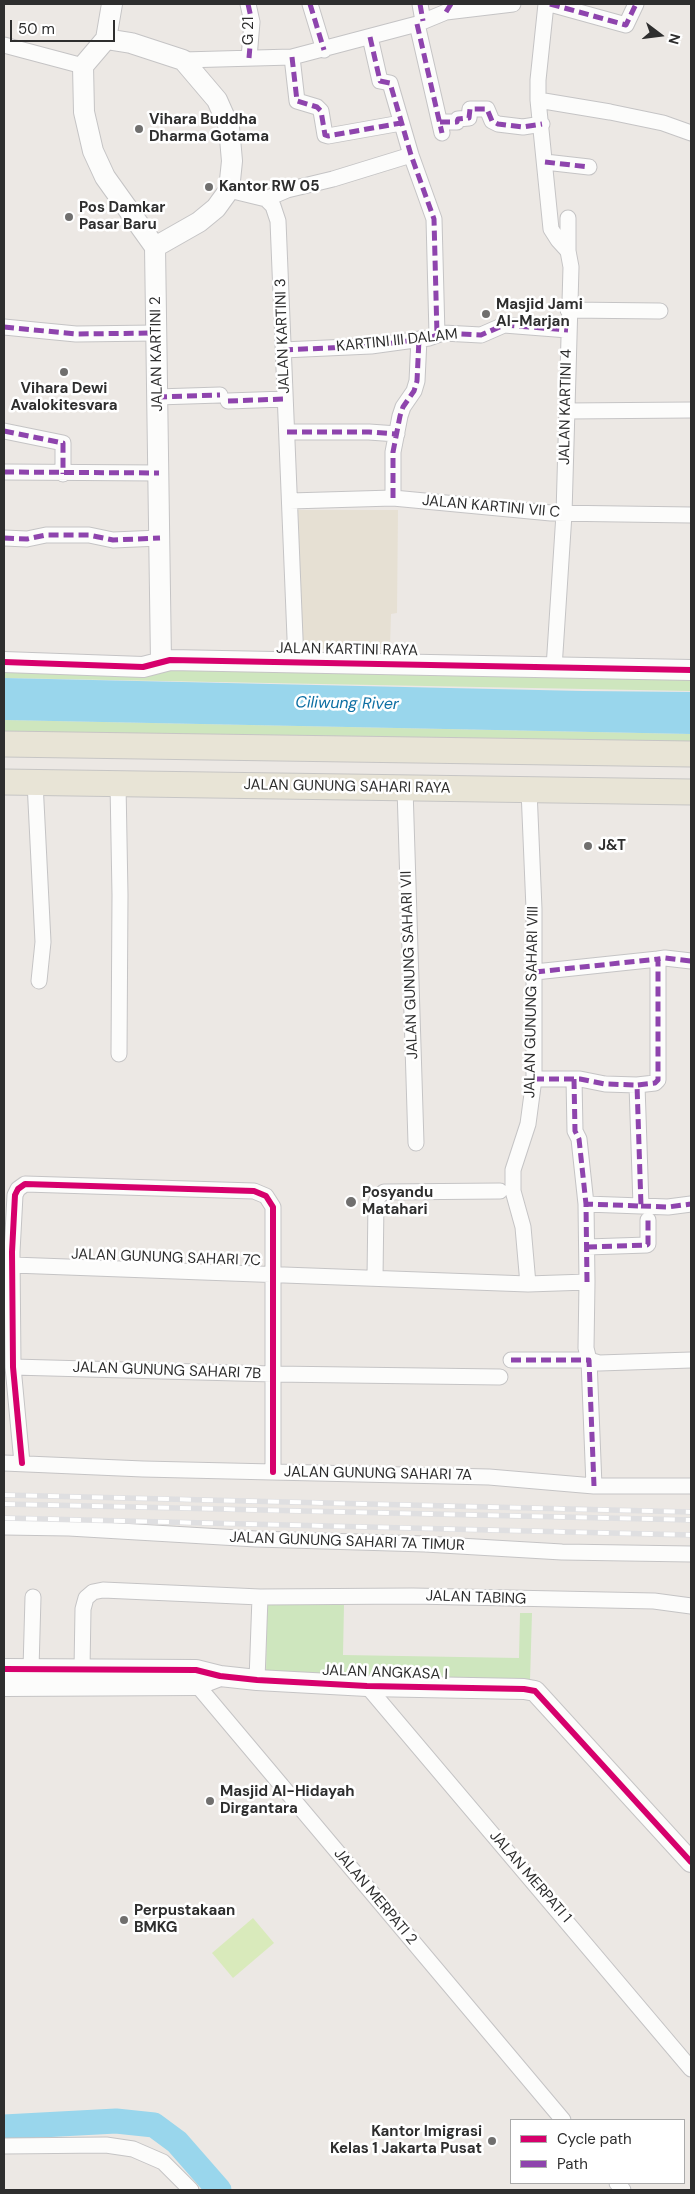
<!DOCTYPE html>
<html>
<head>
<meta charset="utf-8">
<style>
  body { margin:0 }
  #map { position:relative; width:695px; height:2194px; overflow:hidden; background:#ece8e4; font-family:"DM Sans",sans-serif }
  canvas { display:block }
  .frame { position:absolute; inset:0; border:5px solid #2e2e2e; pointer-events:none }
  .legend { position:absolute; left:510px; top:2119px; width:175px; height:65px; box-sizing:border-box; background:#fff; border:1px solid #ababab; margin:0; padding:6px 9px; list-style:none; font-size:15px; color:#2e2e2e }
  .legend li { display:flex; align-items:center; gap:10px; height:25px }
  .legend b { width:25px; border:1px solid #ababab }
  .north { position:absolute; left:635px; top:10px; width:50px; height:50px; -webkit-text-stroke:4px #fff; paint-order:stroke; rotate:105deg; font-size:14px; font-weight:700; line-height:20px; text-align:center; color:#2e2e2e }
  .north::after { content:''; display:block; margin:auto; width:18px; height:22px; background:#2e2e2e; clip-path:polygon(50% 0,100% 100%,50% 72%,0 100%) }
  .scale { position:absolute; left:10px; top:20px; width:105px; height:22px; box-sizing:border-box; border:2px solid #2e2e2e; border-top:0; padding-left:6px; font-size:15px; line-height:18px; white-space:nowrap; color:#2e2e2e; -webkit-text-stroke:4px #fff; paint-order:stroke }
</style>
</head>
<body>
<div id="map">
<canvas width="695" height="2194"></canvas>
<div class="frame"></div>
<ul class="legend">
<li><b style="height:6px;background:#d6006c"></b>Cycle path</li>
<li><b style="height:6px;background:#8e44ad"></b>Path</li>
</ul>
<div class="north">N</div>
<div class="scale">50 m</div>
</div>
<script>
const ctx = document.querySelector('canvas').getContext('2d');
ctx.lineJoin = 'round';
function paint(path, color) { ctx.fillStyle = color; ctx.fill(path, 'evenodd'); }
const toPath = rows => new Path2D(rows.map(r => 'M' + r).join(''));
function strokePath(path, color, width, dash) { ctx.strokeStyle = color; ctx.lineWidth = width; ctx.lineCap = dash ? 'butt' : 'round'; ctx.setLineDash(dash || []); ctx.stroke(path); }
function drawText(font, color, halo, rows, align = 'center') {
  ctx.font = font + ' "DM Sans",sans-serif'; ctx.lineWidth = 5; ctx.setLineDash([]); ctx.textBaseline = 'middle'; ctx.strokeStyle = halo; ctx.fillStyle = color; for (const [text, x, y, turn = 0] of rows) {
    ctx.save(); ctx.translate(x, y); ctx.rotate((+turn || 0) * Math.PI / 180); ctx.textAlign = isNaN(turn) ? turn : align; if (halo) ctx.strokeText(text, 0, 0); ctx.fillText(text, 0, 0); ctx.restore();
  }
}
paint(toPath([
  [298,510,398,510,397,613,391,614,390,648,301,649]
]), '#e6e0d3');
paint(toPath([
  [4,662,691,670,691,691,4,678],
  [4,720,691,734,691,754,4,744],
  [267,1603,344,1605,343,1655,519,1658,520,1613,532,1613,530,1681,266,1676]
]), '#cee6be');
paint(toPath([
  [253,1918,274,1943,233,1978,212,1953]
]), '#d9eabb');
paint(toPath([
  [4,678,583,691,691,692,691,734,4,720]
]), '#99d6ec');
strokePath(toPath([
  [4,2127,116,2121,154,2125,177,2142,219,2190]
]), '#99d6ec', 25);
const minor = toPath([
  [248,4,252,22,249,58],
  [310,4,324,50],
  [420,4,423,21],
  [546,4,538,80,538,100,551,229,558,240,568,251,571,267,564,514,554,668],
  [550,4,626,25,636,4],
  [417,24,442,133],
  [370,37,380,81,390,83,411,155,434,219,437,335],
  [4,45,83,66],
  [292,57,297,101,317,107,321,111,325,135,328,136,401,123],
  [183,60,292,57,417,24,446,12,513,4],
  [538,100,610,112,663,123,691,133],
  [440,122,457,122,458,119,469,118,470,109,487,109,492,121,498,124,523,127,542,124],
  [545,162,589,167],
  [229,190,266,199,273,206,278,221,296,662],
  [266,199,287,190,333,179,411,155],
  [568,218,568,251],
  [568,310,660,311],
  [4,327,76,334,156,333],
  [283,350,371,346,429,338,443,333,481,335,504,325,568,330],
  [157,397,220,395],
  [228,401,285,399],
  [567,411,691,410],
  [4,431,63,443,63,474],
  [287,432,369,432,397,434],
  [4,472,159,473],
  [393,498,393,452,400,416,403,407,414,391,417,381,419,339],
  [290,501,393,498,551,513,691,515],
  [4,538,27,539,46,535,89,535,113,540,160,538],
  [35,782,43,942,39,981],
  [118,784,120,895,119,1054],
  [405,788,416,1143],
  [535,972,658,959],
  [534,1079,580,1079,605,1084,637,1085],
  [574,1079,575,1131,579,1139,586,1204],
  [641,1206,668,1207,691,1204],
  [587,1247,647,1245,648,1244,648,1220],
  [13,1265,528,1284,587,1282,586,1348,589,1360,594,1486],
  [375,1278,376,1202,379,1196,384,1192,500,1191],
  [587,1282,586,1204,641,1206,637,1085,655,1083,658,1080,658,959,665,958,691,961],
  [528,1284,523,1227,513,1191,513,1170,528,1124,534,1079,534,909,529,790],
  [511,1360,589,1360,599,1363,691,1360],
  [13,1367,273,1374,500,1377],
  [4,1463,143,1469,489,1477,594,1486,691,1486],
  [22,1463,13,1367,12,1252,15,1195,18,1189,25,1184,254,1191,266,1196,273,1207,273,1472],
  [4,1527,69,1528,256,1539,425,1544,562,1552,691,1554],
  [31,1669,33,1597],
  [82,1669,83,1609,86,1598,93,1592,103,1590,260,1597,413,1596,654,1601,691,1606],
  [197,1675,197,1685,563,2120],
  [257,1680,260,1597],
  [367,1686,691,2069],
  [4,2146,106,2145,133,2149,163,2162,191,2190],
  [617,2183,623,2190]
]);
const tertiary = toPath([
  [112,4,106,39,83,66,84,112,93,151,105,177,155,247,161,662],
  [106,39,131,43,183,60,217,100,229,127,232,161,229,190,216,208,199,222,155,247],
  [4,662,143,667,170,660,691,670],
  [4,1669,196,1670,220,1676,257,1680,367,1686,524,1689,535,1691,691,1862],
  [4,1686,197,1685,220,1676]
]);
const primary = toPath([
  [4,744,691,754],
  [4,782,691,792]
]);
strokePath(minor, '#c5c4c5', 17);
strokePath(tertiary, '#c5c4c5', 22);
strokePath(primary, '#c6c5c4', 27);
strokePath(minor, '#fcfcfb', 15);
strokePath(tertiary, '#fcfcfb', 20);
strokePath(primary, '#e8e4d6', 25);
const rail = toPath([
  [4,1495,691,1512],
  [4,1504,691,1520],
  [4,1518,691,1535]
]);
strokePath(rail, '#dfdfe1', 5.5);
strokePath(rail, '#fff', 4, [11]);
strokePath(toPath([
  [248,4,252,22,249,58],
  [310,4,324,50],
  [420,4,423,21],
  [550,4,626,25,636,4],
  [446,12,451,4],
  [417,24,442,133],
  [370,37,380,81,390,83,411,155,434,219,437,335],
  [292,57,297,101,317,107,321,111,325,135,328,136,401,123],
  [440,122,457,122,458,119,469,118,470,109,487,109,492,121,498,124,523,127,542,124],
  [545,162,589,167],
  [4,327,76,334,156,333],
  [283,350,371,346,429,338,443,333,481,335,504,325,568,330],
  [157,397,220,395],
  [228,401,285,399],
  [4,431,63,443,63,474],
  [287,432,369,432,397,434],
  [4,472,159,473],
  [393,498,393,452,400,416,403,407,414,391,417,381,419,339],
  [4,538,27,539,46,535,89,535,113,540,160,538],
  [535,972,658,959],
  [534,1079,580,1079,605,1084,637,1085],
  [574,1079,575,1131,579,1139,586,1204],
  [641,1206,668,1207,691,1204],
  [587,1247,647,1245,648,1244,648,1220],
  [587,1282,586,1204,641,1206,637,1085,655,1083,658,1080,658,959,665,958,691,961],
  [511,1360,589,1360,594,1486]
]), '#8e44ad', 5, [10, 5]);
strokePath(toPath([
  [4,662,143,667,170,660,691,670],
  [22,1463,13,1367,12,1252,15,1195,18,1189,25,1184,254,1191,266,1196,273,1207,273,1472],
  [4,1669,196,1670,220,1676,257,1680,367,1686,524,1689,535,1691,691,1862]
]), '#d6006c', 6);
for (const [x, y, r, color] of [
  [139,129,5,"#706f6e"],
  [209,187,5,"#706f6e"],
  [69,217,5,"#706f6e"],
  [486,314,5,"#706f6e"],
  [64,372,5,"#706f6e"],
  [588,846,5,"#706f6e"],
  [351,1202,6,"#706f6e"],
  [210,1801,5,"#706f6e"],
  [124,1920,5,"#706f6e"],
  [492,2141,5,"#706f6e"]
]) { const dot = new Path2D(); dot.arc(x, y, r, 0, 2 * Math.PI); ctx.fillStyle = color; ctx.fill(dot); strokePath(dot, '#fff', 2); }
drawText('15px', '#2e2e2e', '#fff', [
  ["G 21",249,31,-90],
  ["JALAN KARTINI 3",283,336,-92],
  ["KARTINI III DALAM",397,341,-6],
  ["JALAN KARTINI 2",157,354,-91],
  ["JALAN KARTINI 4",566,407,-89],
  ["JALAN KARTINI VII C",491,507,5],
  ["JALAN KARTINI RAYA",347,650,1],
  ["JALAN GUNUNG SAHARI RAYA",347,787,1],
  ["JALAN GUNUNG SAHARI VII",410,965,-92],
  ["JALAN GUNUNG SAHARI VIII",532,1002,-89],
  ["JALAN GUNUNG SAHARI 7C",166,1258,2],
  ["JALAN GUNUNG SAHARI 7B",167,1371,2],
  ["JALAN GUNUNG SAHARI 7A",378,1474,1],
  ["JALAN GUNUNG SAHARI 7A TIMUR",347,1542,2],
  ["JALAN TABING",476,1598,2],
  ["JALAN ANGKASA I",385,1673,2],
  ["JALAN MERPATI 1",530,1877,49],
  ["JALAN MERPATI 2",375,1897,50]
]);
drawText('bold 15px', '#2e2e2e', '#fff', [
  ["Vihara Buddha",149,120],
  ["Dharma Gotama",149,137],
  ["Kantor RW 05",219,187],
  ["Pos Damkar",79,208],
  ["Pasar Baru",79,225],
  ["Masjid Jami",496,305],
  ["Al-Marjan",496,322],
  ["Vihara Dewi",64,389,"center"],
  ["Avalokitesvara",64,406,"center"],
  ["J&T",598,846],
  ["Posyandu",362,1193],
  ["Matahari",362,1210],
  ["Masjid Al-Hidayah",220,1792],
  ["Dirgantara",220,1809],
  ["Perpustakaan",134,1911],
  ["BMKG",134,1928],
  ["Kantor Imigrasi",482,2132,"right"],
  ["Kelas 1 Jakarta Pusat",482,2149,"right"]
], 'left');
drawText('italic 16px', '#0d6fa3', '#fff', [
  ["Ciliwung River",347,704,1]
]);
</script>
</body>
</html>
